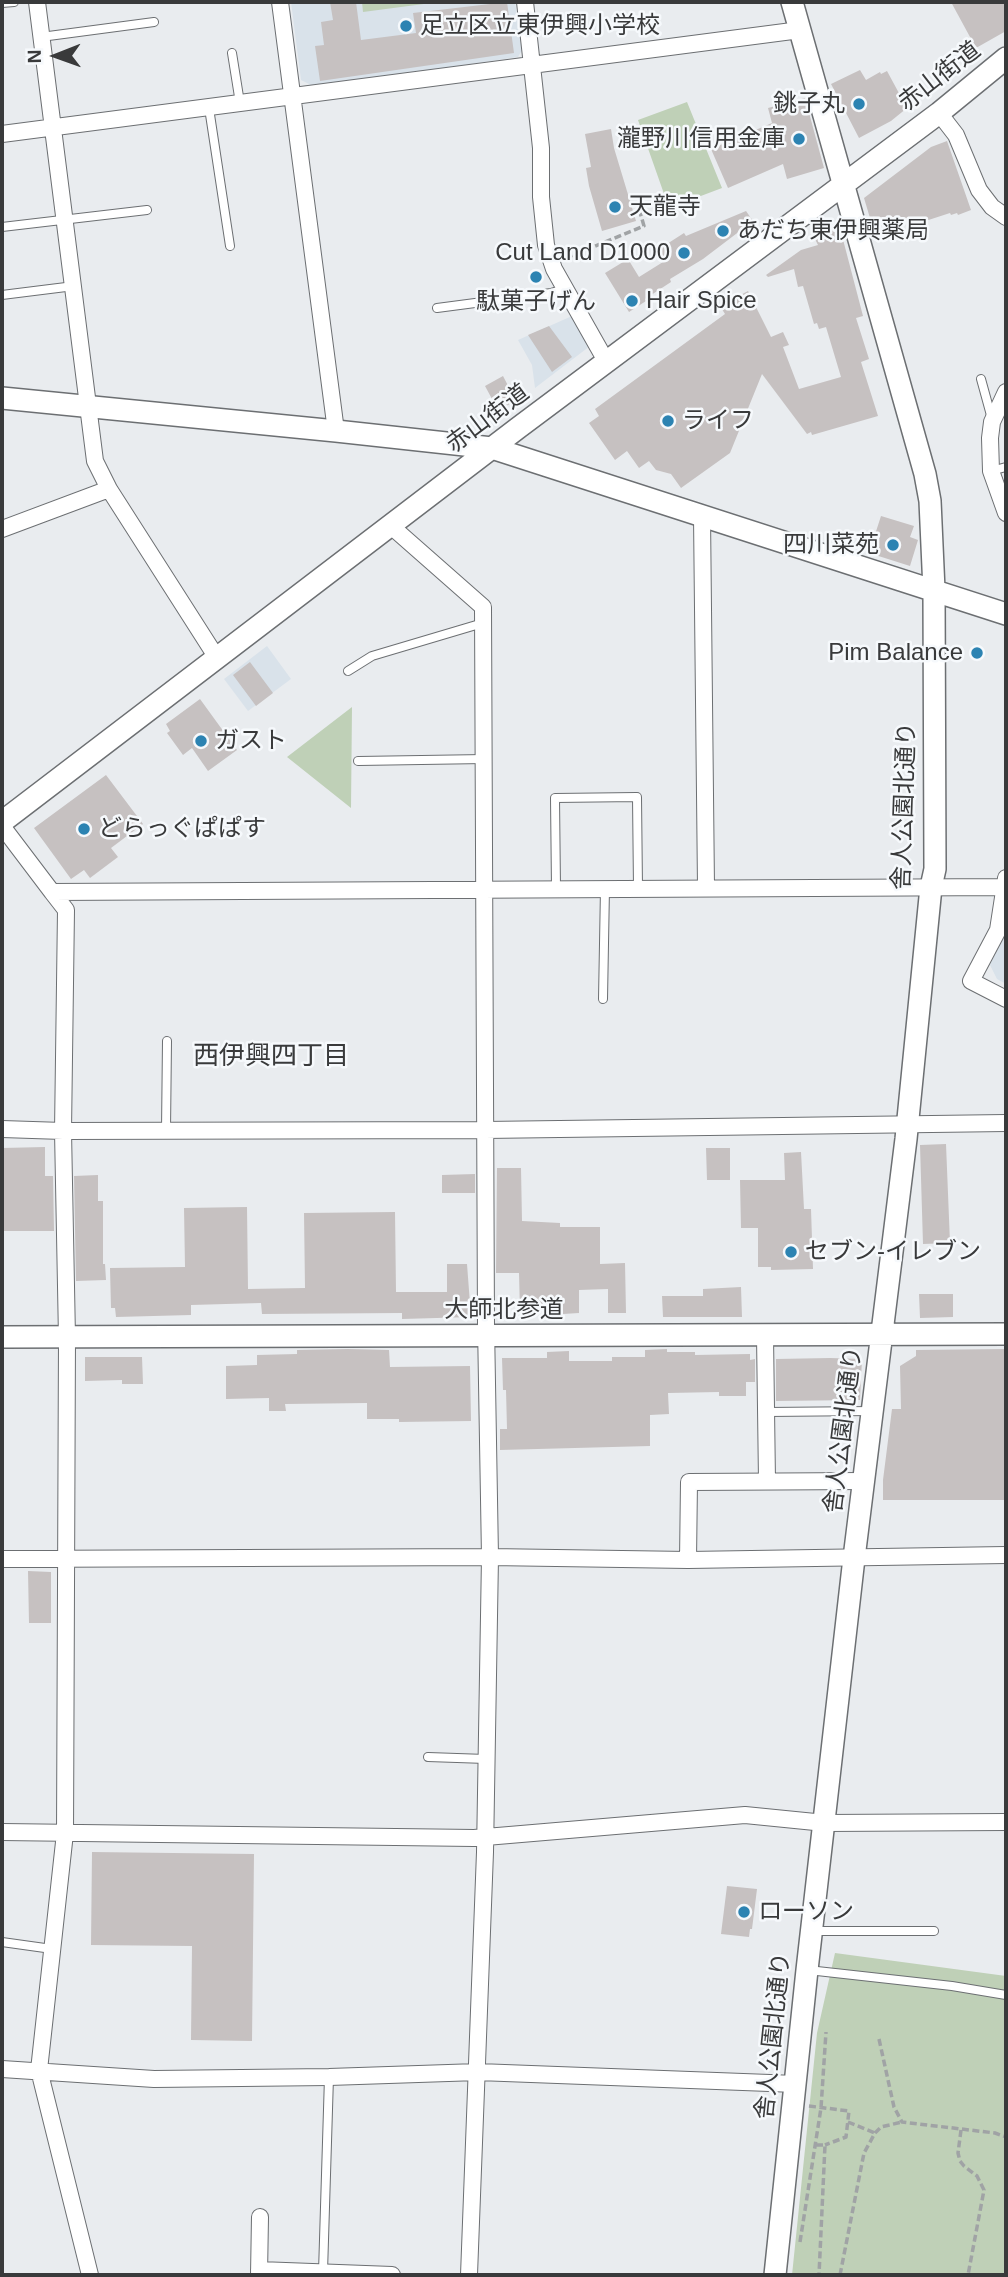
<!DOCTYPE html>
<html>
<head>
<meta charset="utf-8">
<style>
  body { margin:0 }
  #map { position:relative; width:1008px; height:2277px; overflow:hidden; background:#e9ecef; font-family:Helvetica,sans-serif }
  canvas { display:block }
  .frame { position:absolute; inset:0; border:4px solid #393a3b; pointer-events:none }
  .north { position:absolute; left:21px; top:21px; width:70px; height:70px; -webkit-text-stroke:5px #f6f9fc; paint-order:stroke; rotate:269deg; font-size:19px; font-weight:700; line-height:28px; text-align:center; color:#393a3b }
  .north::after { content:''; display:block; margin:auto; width:24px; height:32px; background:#393a3b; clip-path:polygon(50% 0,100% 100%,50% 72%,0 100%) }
</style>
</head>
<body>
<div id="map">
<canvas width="1008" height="2277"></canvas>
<div class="frame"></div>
<div class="north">N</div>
</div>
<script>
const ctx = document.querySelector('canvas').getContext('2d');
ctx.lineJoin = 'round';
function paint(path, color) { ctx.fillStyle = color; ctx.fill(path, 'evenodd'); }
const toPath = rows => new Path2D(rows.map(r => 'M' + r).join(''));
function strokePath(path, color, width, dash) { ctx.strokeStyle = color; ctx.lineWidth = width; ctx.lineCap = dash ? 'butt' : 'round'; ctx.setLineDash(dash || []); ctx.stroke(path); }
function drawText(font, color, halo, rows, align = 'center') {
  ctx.font = font + ' Helvetica,"Noto Sans JP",sans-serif'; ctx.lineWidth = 5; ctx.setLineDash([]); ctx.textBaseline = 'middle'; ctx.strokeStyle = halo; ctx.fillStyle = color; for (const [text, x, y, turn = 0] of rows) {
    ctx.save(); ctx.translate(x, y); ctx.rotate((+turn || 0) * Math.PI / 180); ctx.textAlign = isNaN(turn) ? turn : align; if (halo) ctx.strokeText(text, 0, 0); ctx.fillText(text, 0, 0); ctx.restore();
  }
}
paint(toPath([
  [291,2,515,2,522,50,518,57,315,87,301,80],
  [572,316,590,346,535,388,532,365,518,340],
  [267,646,291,679,248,711,224,679],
  [1006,925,1006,984,997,979,990,965]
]), '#d9e2ea');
paint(toPath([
  [362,2,439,2,363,12],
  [687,102,722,188,669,208,638,120],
  [352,707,351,808,287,757],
  [835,1953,1006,1976,1006,2275,792,2275,817,2033]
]), '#bfd0b7');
paint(toPath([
  [330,2,356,2,361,40,416,33,413,13,507,2,514,53,320,81,315,46,324,45,321,22,333,20],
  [951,2,1006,2,1006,31,976,48],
  [860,70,866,80,880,72,881,74,887,71,907,108,891,121,859,138,831,84],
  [805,98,824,168,787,179,783,164,728,188,711,149,772,123,768,108],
  [611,129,614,148,636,221,602,231,589,186,586,168,591,167,585,134],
  [947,141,971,210,958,215,957,213,951,215,950,213,910,226,907,218,873,228,864,198,931,147],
  [746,211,753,221,703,259,670,279,671,282,645,299,646,301,629,312,605,273,628,259,639,277,663,262,656,251,684,233,686,236],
  [835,225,836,230,840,228,863,316,856,318,869,359,861,362,878,416,812,435,811,432,807,434,762,374,730,453,681,488,671,474,656,470,649,461,639,468,627,451,615,460,589,423,599,416,595,409,725,314,720,306,748,291,771,337,783,332,789,345,783,347,799,389,841,377,826,327,819,329,817,323,814,324,803,286,798,287,794,269,768,277,766,275,801,250,818,245,815,239],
  [549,326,572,357,552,372,528,335],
  [503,376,516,401,498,410,485,386],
  [881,516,914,526,910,537,918,540,910,566,869,553],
  [250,662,273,693,256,706,233,675],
  [200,699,237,750,208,771,192,748,183,755,167,733,170,731,166,724],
  [106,775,143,824,111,848,118,857,90,878,84,870,71,879,34,828],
  [946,1144,950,1243,923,1244,920,1145],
  [45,1147,45,1176,53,1176,54,1231,2,1231,2,1148],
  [706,1148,730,1148,730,1180,707,1180],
  [801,1152,804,1209,811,1209,813,1269,771,1270,771,1267,758,1267,758,1228,741,1228,740,1180,785,1180,784,1153],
  [497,1168,521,1168,522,1221,560,1223,560,1227,600,1227,600,1264,625,1263,626,1313,608,1313,608,1289,579,1290,579,1313,563,1314,563,1311,520,1312,519,1273,496,1273],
  [475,1174,475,1193,442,1193,442,1175],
  [98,1175,98,1201,103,1201,103,1264,105,1264,106,1280,76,1281,74,1176],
  [247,1207,248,1289,305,1288,304,1213,395,1212,396,1292,447,1292,447,1264,467,1264,471,1317,402,1319,402,1313,262,1314,261,1303,191,1305,191,1315,116,1317,115,1308,111,1308,110,1268,185,1267,184,1208],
  [741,1287,742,1317,663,1317,662,1296,703,1296,703,1289],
  [919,1294,953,1294,953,1317,920,1318],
  [348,1349,389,1350,390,1367,470,1366,471,1421,399,1422,399,1419,367,1419,367,1403,285,1404,286,1411,269,1411,269,1398,226,1399,226,1366,257,1365,257,1355,297,1354,297,1350],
  [667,1349,667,1352,695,1352,695,1355,750,1354,750,1360,755,1359,755,1382,746,1382,746,1396,719,1396,719,1392,668,1393,669,1414,650,1415,650,1446,500,1450,500,1429,507,1429,506,1390,503,1390,502,1358,547,1358,547,1352,569,1351,569,1361,612,1361,612,1357,645,1357,645,1350],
  [1006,1349,1006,1500,883,1500,883,1480,892,1409,901,1409,900,1366,916,1356,916,1350],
  [85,1357,142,1357,143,1384,122,1384,122,1380,85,1381],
  [830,1358,862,1359,860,1400,776,1401,776,1359],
  [28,1571,51,1572,51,1623,29,1623],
  [92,1852,254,1854,252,2041,191,2040,192,1946,91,1945],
  [727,1886,757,1889,752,1929,750,1929,749,1937,721,1934]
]), '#c6c1c1');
const lane = toPath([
  [2,3,14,2],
  [41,37,154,22],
  [232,53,240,103],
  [209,108,230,246],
  [2,227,147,210],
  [2,295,74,286],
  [437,308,551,293,564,289],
  [981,379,992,419],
  [991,471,1006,467],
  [348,671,372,656,483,623],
  [358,761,485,759],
  [556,888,555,798,637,797,638,888],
  [603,999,605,888],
  [166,1130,167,1041],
  [767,1412,873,1411],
  [428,1757,486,1759],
  [812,1931,934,1931],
  [2,1942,52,1949],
  [808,1970,952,1986,1006,1995],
  [323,2272,329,2077]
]);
const street = toPath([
  [37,2,95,461,109,489,217,658],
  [280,2,336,431],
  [525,2,541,148,541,197,546,245,554,269,606,361],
  [939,113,956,135,979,190,992,207,1006,217],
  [2,134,800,30],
  [1006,392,992,422,990,438,991,471,1006,513],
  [702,516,706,887],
  [391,526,483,607,486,1325,490,1557,485,1852,469,2275],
  [2,529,109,489],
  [2,826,52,892,1005,887],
  [1006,878,998,930,971,981,1006,999],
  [52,892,66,910,63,1131,67,1338,65,1833,39,2070,90,2275],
  [2,1129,63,1131,485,1130,1006,1123],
  [765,1336,767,1481],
  [2,1559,490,1557,688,1560,1006,1555],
  [688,1560,689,1482,865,1481],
  [2,1832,474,1838,745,1815,825,1823,1006,1822],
  [2,2069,154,2079,329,2077,478,2072,796,2084],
  [259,2270,392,2275],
  [259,2275,260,2217]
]);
const secondary = toPath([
  [2,398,336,431,492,448,1006,614],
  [2,822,518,428,939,113,1006,58],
  [2,1337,1006,1334],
  [775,2275,807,1970,854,1558,906,1139,931,887,935,869,934,590,930,501,925,474,792,2]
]);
strokePath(lane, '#6c6f72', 10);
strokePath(street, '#6c6f72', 18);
strokePath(secondary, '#6c6f72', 24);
strokePath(toPath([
  [566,258,644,226,639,209],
  [879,2039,894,2107,902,2122,995,2133,1006,2137],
  [809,2106,849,2111,846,2137,825,2145],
  [848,2122,875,2133],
  [961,2130,958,2153,960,2161,964,2166,977,2176,984,2190,968,2275],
  [816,2145,825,2145,819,2275],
  [800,2242,821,2108,826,2032],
  [840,2275,864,2153,875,2133,881,2127,902,2122]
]), '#a0a3a5', 3.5, [7, 3.5]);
strokePath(lane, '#fff', 8);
strokePath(street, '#fff', 16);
strokePath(secondary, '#fff', 21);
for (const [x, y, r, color] of [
  [406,26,7,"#2c83b2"],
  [859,104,7,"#2c83b2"],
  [799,139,7,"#2c83b2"],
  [615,207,7,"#2c83b2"],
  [723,231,7,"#2c83b2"],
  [684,253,7,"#2c83b2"],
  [536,277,7,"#2c83b2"],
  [632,301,7,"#2c83b2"],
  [668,421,7,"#2c83b2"],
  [893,545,7,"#2c83b2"],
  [977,653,7,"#2c83b2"],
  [201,741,7,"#2c83b2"],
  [84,829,7,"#2c83b2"],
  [791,1252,7,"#2c83b2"],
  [744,1912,7,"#2c83b2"]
]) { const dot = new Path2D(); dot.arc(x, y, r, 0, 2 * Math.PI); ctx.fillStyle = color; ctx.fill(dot); strokePath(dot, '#f6f9fc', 2.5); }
drawText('24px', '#393a3b', '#f6f9fc', [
  ["足立区立東伊興小学校",420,26],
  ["銚子丸",845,104,"right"],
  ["瀧野川信用金庫",785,139,"right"],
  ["天龍寺",629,207],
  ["あだち東伊興薬局",737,231],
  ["Cut Land D1000",670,253,"right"],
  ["Hair Spice",646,301],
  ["駄菓子げん",536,302,"center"],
  ["ライフ",682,421],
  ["四川菜苑",879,545,"right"],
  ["Pim Balance",963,653,"right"],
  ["ガスト",215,741],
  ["どらっぐぱぱす",98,829],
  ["セブン-イレブン",805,1252],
  ["ローソン",758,1912]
], 'left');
drawText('24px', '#393a3b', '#f6f9fc', [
  ["赤山街道",940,77,-38],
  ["赤山街道",488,419,-37],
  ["舎人公園北通り",905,806,-88],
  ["大師北参道",504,1310],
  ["舎人公園北通り",844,1430,-83],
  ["舎人公園北通り",774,2036,-84]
]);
drawText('26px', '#393a3b', '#f6f9fc', [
  ["西伊興四丁目",271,1057]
]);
</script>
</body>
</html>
